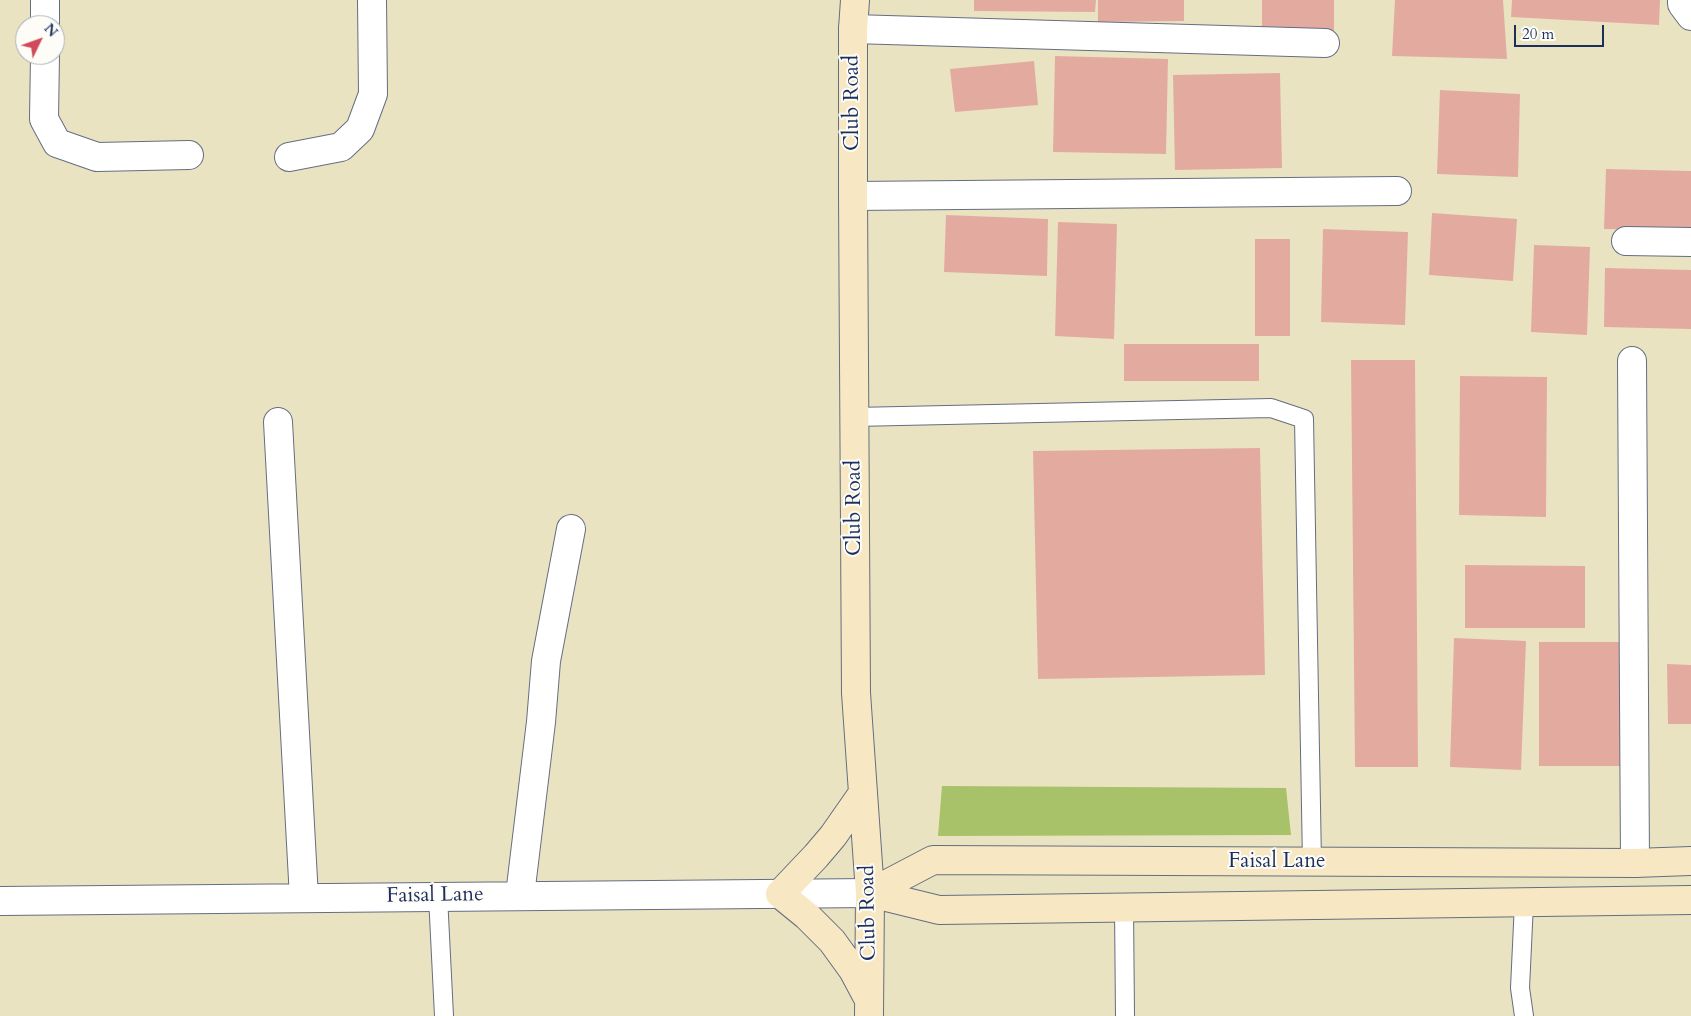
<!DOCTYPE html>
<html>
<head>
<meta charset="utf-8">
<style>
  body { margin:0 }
  #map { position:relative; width:1691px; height:1016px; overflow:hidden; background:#eae3c1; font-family:Cardo,serif }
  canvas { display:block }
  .north { position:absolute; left:15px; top:15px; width:50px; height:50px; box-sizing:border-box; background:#fdfcf7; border:1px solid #a3aaba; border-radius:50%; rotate:48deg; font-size:14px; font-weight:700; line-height:20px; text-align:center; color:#1b2f5e }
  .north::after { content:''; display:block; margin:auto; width:18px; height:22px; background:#d1495b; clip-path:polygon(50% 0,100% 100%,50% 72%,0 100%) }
  .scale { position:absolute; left:1514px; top:25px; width:90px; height:22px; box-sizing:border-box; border:2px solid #1b2f5e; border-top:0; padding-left:6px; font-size:15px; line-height:18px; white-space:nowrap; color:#1b2f5e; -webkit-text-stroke:4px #fdfcf7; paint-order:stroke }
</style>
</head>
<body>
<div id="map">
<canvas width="1691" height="1016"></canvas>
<div class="north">N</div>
<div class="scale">20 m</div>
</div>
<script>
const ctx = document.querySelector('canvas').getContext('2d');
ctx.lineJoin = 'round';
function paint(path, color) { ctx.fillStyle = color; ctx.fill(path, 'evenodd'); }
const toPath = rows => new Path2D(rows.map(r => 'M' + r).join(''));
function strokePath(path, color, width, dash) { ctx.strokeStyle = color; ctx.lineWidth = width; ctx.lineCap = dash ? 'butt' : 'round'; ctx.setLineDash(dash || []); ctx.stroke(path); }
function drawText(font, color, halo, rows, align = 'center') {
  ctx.font = font + ' Cardo,serif'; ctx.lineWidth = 4; ctx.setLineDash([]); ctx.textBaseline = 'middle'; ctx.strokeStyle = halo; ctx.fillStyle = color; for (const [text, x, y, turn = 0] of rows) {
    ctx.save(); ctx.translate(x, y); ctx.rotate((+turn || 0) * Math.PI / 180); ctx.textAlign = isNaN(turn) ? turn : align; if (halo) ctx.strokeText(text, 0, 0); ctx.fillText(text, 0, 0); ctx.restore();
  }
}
paint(toPath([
  [942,786,1286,788,1291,835,938,836]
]), '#a7c269');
paint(toPath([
  [974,0,1096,0,1095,12,974,11],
  [1098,0,1184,0,1184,21,1098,22],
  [1262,0,1334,0,1334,38,1262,38],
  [1395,0,1503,0,1507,59,1392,56],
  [1512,0,1660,0,1659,25,1511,17],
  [1055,56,1168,59,1166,154,1053,152],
  [1034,61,1038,105,955,112,950,69],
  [1280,73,1282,168,1175,170,1173,75],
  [1440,90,1520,94,1518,177,1437,174],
  [1606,169,1691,171,1691,231,1604,229],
  [1432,213,1517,219,1513,281,1429,275],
  [946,215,1048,219,1047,276,944,272],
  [1058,222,1117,224,1114,339,1055,336],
  [1323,229,1408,232,1405,325,1321,322],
  [1255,239,1290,239,1290,336,1255,336],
  [1534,245,1590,247,1587,335,1531,332],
  [1605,268,1691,270,1691,329,1604,327],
  [1124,344,1259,344,1259,381,1124,381],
  [1351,360,1415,360,1418,767,1355,767],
  [1460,376,1547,377,1546,517,1459,515],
  [1260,448,1265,675,1038,679,1033,451],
  [1465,565,1585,566,1585,628,1465,628],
  [1454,638,1526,641,1521,770,1450,767],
  [1539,642,1622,642,1622,766,1539,766],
  [1667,664,1691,665,1691,724,1668,724]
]), '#e3aba0');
const service = toPath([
  [854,417,1271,408,1304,419,1312,862],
  [438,896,444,1016],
  [1124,908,1125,1016],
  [1524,1016,1520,988,1524,903]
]);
const minor = toPath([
  [1682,0,1682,4,1691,16],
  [45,25,45,0],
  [853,29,1325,43],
  [45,55,44,119,57,143,97,157,189,155],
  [289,157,341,147,360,129,373,94,372,0],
  [853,196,1397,191],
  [1626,241,1691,242],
  [1632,361,1635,863],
  [278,422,304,898],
  [520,895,541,722,546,661,571,529],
  [0,901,870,893]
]);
const secondary = toPath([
  [855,0,853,29,853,196,856,693,870,893,869,1016],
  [863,793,833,836,816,856,780,894,807,916,832,941,853,970,869,1000],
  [870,893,933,860,1635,863,1691,861],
  [870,893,939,910,1691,900]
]);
strokePath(service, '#636e81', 20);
strokePath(minor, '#636e81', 30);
strokePath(secondary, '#636e81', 30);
strokePath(service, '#fff', 18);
strokePath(minor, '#fff', 28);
strokePath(secondary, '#f7e8c3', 28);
drawText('21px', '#1b2f5e', '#fdfcf7', [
  ["Club Road",853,103,-90],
  ["Club Road",855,508,-90],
  ["Faisal Lane",1277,862],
  ["Faisal Lane",435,896,-1],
  ["Club Road",869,913,-91]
]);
</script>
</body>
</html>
